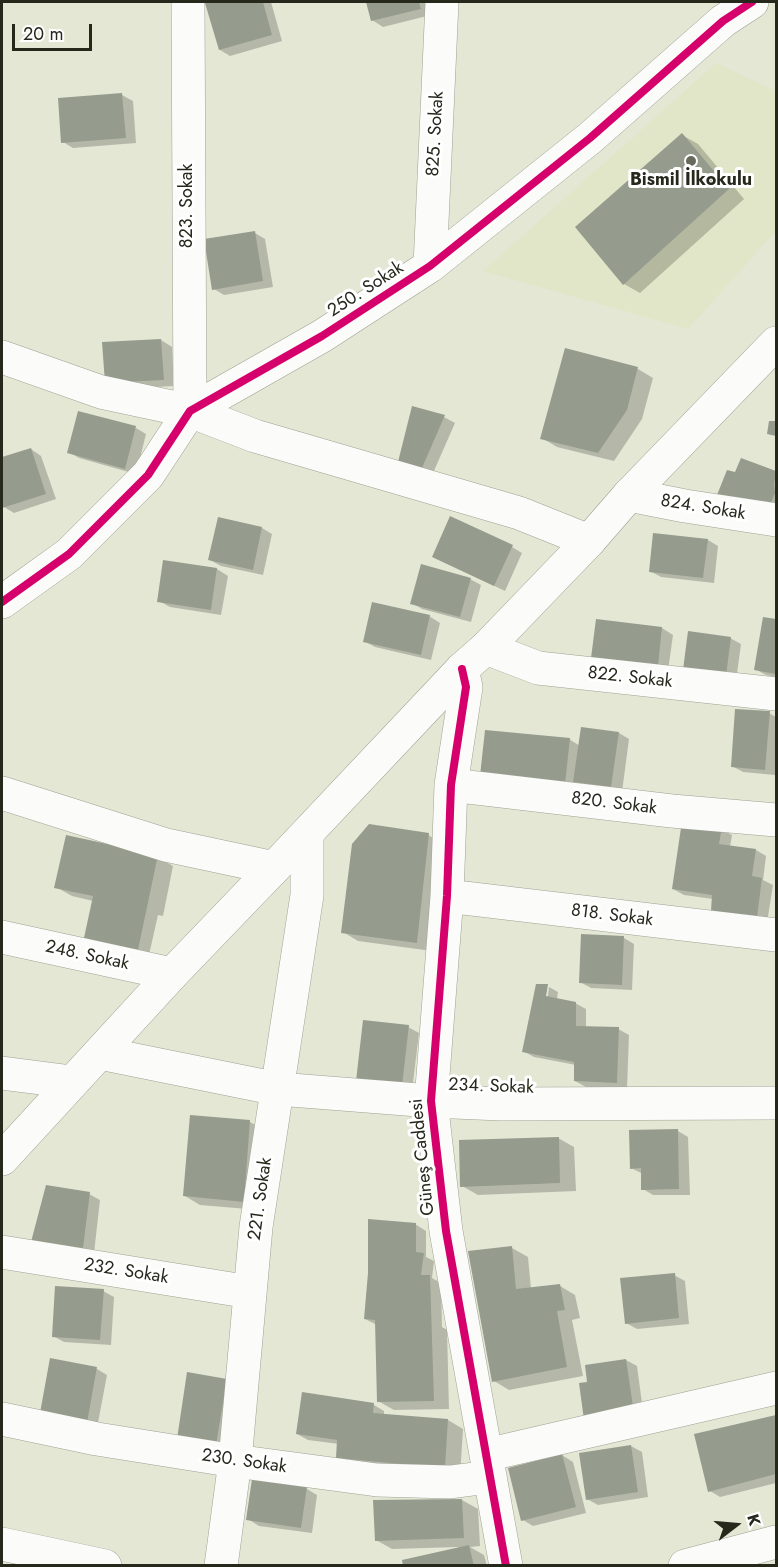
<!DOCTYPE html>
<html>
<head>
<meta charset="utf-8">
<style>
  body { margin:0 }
  #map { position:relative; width:778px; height:1567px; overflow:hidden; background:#e3e7d4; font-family:Jost,sans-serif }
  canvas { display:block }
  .frame { position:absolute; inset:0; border:3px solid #26281c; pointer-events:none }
  .north { position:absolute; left:706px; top:1495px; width:60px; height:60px; -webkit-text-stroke:4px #fff; paint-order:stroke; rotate:74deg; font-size:16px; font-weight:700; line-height:24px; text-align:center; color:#26281c }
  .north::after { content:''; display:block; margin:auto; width:21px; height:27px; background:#26281c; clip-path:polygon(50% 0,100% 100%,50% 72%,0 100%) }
  .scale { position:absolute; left:12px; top:24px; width:80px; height:27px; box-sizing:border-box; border:3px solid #26281c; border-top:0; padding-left:8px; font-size:18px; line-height:21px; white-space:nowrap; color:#26281c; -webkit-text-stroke:4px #fff; paint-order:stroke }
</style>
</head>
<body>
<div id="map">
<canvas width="778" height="1567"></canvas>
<div class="frame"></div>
<div class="north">K</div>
<div class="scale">20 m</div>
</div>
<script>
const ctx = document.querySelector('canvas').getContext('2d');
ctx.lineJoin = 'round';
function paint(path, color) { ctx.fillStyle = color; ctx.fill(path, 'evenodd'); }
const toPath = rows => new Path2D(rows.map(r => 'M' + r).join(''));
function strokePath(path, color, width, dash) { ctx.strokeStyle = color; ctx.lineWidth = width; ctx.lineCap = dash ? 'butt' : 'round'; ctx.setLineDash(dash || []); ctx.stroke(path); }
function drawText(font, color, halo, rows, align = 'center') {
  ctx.font = font + ' Jost,sans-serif'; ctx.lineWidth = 6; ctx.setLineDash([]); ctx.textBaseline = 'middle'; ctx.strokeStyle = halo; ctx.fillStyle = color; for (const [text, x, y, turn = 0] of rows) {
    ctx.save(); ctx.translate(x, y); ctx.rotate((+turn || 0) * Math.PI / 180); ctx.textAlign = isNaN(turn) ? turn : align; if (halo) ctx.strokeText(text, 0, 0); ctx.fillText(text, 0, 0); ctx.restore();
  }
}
paint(toPath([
  [716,63,776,91,776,231,688,329,483,271]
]), '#e0e6c7');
paint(toPath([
  [214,2,271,2,282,41,230,56,220,50,207,4],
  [368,2,427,2,431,15,383,27,372,20],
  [122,95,133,101,136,143,73,148,63,142],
  [682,135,698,144,744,199,640,293,624,284],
  [255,233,265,239,273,287,224,295,214,289],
  [161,340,172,347,174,386,117,389,104,343],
  [566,349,638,369,653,378,642,419,614,461,557,447,542,438],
  [413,408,444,417,455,423,430,480,409,475],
  [79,413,136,428,146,434,136,474,79,458,69,452],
  [31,449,41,456,56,499,14,513,4,507,2,500,2,459],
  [742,460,776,473,776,514,736,474],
  [219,519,262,528,272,534,263,575,221,566,210,560],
  [708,540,718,546,714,583,661,577,650,571],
  [512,547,522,553,505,591,444,562],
  [165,561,217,569,228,576,221,615,170,607,159,601],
  [470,579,481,585,471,622,422,609,412,603],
  [429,616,440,623,431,660,375,647,364,641],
  [764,618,776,621,776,677,766,675,755,669],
  [597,620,662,628,673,635,668,671,603,663],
  [730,638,741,644,736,681,685,669],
  [769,713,776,717,775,775,743,772,732,766],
  [619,733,629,739,622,792,498,784,569,739,580,746],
  [721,829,732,835,730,847,756,850,766,856,763,880,773,885,767,923,713,899,684,895,673,889],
  [428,835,444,844,432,951,358,941,343,932],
  [158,857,173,866,163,916,158,915,149,955,86,938,93,901,72,896,56,887],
  [624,938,634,944,632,990,591,988,580,982],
  [547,986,549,987,547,986,545,994,547,1003,549,987,558,992,557,999,575,1003,586,1009,586,1028,618,1029,629,1035,627,1088,586,1087,575,1081,576,1065,534,1057,523,1051],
  [408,1027,419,1033,412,1091,368,1086],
  [191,1117,250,1122,266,1131,259,1210,200,1205,185,1196],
  [678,1131,688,1137,690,1195,653,1195,643,1189,643,1174,631,1168],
  [558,1138,574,1147,576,1191,478,1195,462,1186],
  [89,1194,100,1200,94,1253,43,1247],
  [415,1224,426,1231,426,1257,434,1261,432,1278,441,1283,442,1327,447,1330,449,1409,394,1410,378,1401,377,1325,365,1319],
  [512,1248,528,1257,531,1289,560,1286,575,1295,580,1318,572,1320,583,1376,509,1390,494,1381],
  [674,1275,685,1281,689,1324,637,1329,626,1323],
  [103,1291,114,1297,111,1345,64,1342,53,1336],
  [52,1359,97,1369,107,1375,97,1428,41,1412],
  [626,1360,637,1366,644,1418,589,1384],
  [226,1380,226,1450,189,1444],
  [303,1394,374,1405,384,1411,384,1415,448,1420,463,1429,460,1476,348,1463,337,1457,339,1444,308,1440,297,1434],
  [776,1416,776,1483,720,1497,710,1491,696,1435],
  [631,1446,642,1452,648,1497,598,1505,587,1499],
  [562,1455,573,1462,586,1513,533,1526,523,1520],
  [307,1489,317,1495,312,1533,259,1526,248,1519],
  [462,1500,478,1509,480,1546,470,1547,484,1555,487,1566,405,1566,459,1549,458,1547,392,1549,376,1540]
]), '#0003');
paint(toPath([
  [208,2,263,2,272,35,219,50,205,3],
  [366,2,419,2,421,9,371,21],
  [122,93,126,138,61,143,58,98],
  [682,133,729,189,623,285,575,227],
  [255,231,263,281,212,290,204,239],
  [161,339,164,380,105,383,102,342],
  [565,348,638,367,627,410,598,453,540,439],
  [412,406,445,415,419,475,396,470],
  [78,411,136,426,125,469,67,453],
  [769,421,776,421,776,436,767,434],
  [31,448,46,494,2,508,2,457],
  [741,458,776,471,774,485,775,493,768,510,717,495,727,470,735,472],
  [450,516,513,545,494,586,432,557],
  [218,517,262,527,253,570,208,560],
  [653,533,708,539,703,578,649,572],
  [163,560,217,568,211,610,157,602],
  [421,564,471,578,460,617,410,604],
  [372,602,430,615,421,655,363,642],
  [763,617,776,619,776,674,754,670],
  [596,619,662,627,658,666,591,658],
  [688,631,731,637,726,676,683,670],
  [735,709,770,711,765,770,731,767],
  [581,727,619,732,611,787,573,782],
  [485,730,570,738,565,784,480,776],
  [682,821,722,827,719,844,756,849,752,876,762,878,757,918,711,911,712,895,672,889],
  [369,824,429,833,417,943,341,933,352,844],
  [66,835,158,855,138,950,84,938,93,896,54,888],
  [581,934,624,936,622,985,579,983],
  [536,984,548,984,546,996,576,1002,576,1026,619,1027,617,1083,574,1081,574,1062,522,1052],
  [363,1020,409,1025,402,1086,356,1081],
  [190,1115,250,1120,244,1202,183,1196],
  [678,1129,679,1189,641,1190,641,1168,630,1169,629,1130],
  [559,1137,560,1183,460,1187,459,1140],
  [46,1185,90,1192,83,1248,31,1242],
  [368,1219,416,1223,416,1252,424,1253,421,1275,430,1275,434,1401,377,1402,375,1320,364,1319,368,1273],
  [512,1246,516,1289,560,1284,565,1310,557,1311,567,1367,492,1382,468,1251],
  [675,1273,679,1318,625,1324,620,1278],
  [55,1286,104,1289,100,1340,52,1337],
  [50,1358,97,1367,87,1423,40,1413],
  [626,1359,634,1413,584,1420,579,1383,587,1382,585,1365],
  [187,1372,227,1379,216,1445,177,1439],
  [302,1392,374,1403,373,1413,448,1419,445,1468,336,1458,337,1440,296,1434],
  [776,1415,776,1474,708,1492,694,1434],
  [631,1445,638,1492,586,1500,579,1453],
  [562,1454,576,1507,521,1521,508,1468],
  [252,1479,307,1487,301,1528,246,1520],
  [462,1499,464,1538,375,1541,373,1500],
  [469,1545,474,1566,403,1566,402,1560]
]), '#959b8d');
const minor = toPath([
  [188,2,190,411],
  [430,266,442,2],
  [2,357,101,392,190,411,255,436,519,513,589,541],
  [629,495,685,506,776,520],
  [2,602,69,554,148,475,190,411,322,336,430,266,590,138,723,21,752,2],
  [486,648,538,668,776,694],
  [462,669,466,687,451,785,447,896,431,1101,446,1231,506,1566],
  [451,785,672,811,776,820],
  [2,793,166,845,274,868],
  [447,896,776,935],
  [2,937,172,974],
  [100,1053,278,1089,431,1101,501,1104,776,1103],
  [2,1073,72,1082],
  [2,1252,250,1292],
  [2,1419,97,1439,235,1461,377,1480,450,1482,489,1477],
  [486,1455,776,1388],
  [2,1544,105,1566],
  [221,1566,235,1461,256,1227,307,895,307,834],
  [685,1566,776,1542]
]);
const major = toPath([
  [2,1159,172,974,274,868,462,669,486,648,589,541,629,495,776,343]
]);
strokePath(minor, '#9ea193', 34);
strokePath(major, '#9ea193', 34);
strokePath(minor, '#fbfbf9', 33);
strokePath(major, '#fbfbf9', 33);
strokePath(toPath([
  [2,602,69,554,148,475,190,411,322,336,430,266,590,138,723,21,752,2],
  [462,669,466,687,451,785,447,896,431,1101,446,1231,506,1566]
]), '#d6006c', 8);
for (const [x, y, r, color] of [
  [691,161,6,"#686b5c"]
]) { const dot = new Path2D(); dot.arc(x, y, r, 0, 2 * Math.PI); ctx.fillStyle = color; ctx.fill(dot); strokePath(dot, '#fff', 2); }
drawText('18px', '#26281c', '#fff', [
  ["825. Sokak",436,134,-87],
  ["823. Sokak",188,206,-90],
  ["250. Sokak",366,290,-33],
  ["824. Sokak",703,508,9],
  ["822. Sokak",630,678,6],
  ["820. Sokak",614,804,7],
  ["818. Sokak",612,916,7],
  ["248. Sokak",87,956,12],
  ["234. Sokak",491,1087,2],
  ["Güneş Caddesi",423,1157,-96],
  ["221. Sokak",261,1199,-82],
  ["232. Sokak",126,1272,9],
  ["230. Sokak",244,1462,8]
]);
drawText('bold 18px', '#26281c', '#fff', [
  ["Bismil İlkokulu",691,181]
]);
</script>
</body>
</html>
